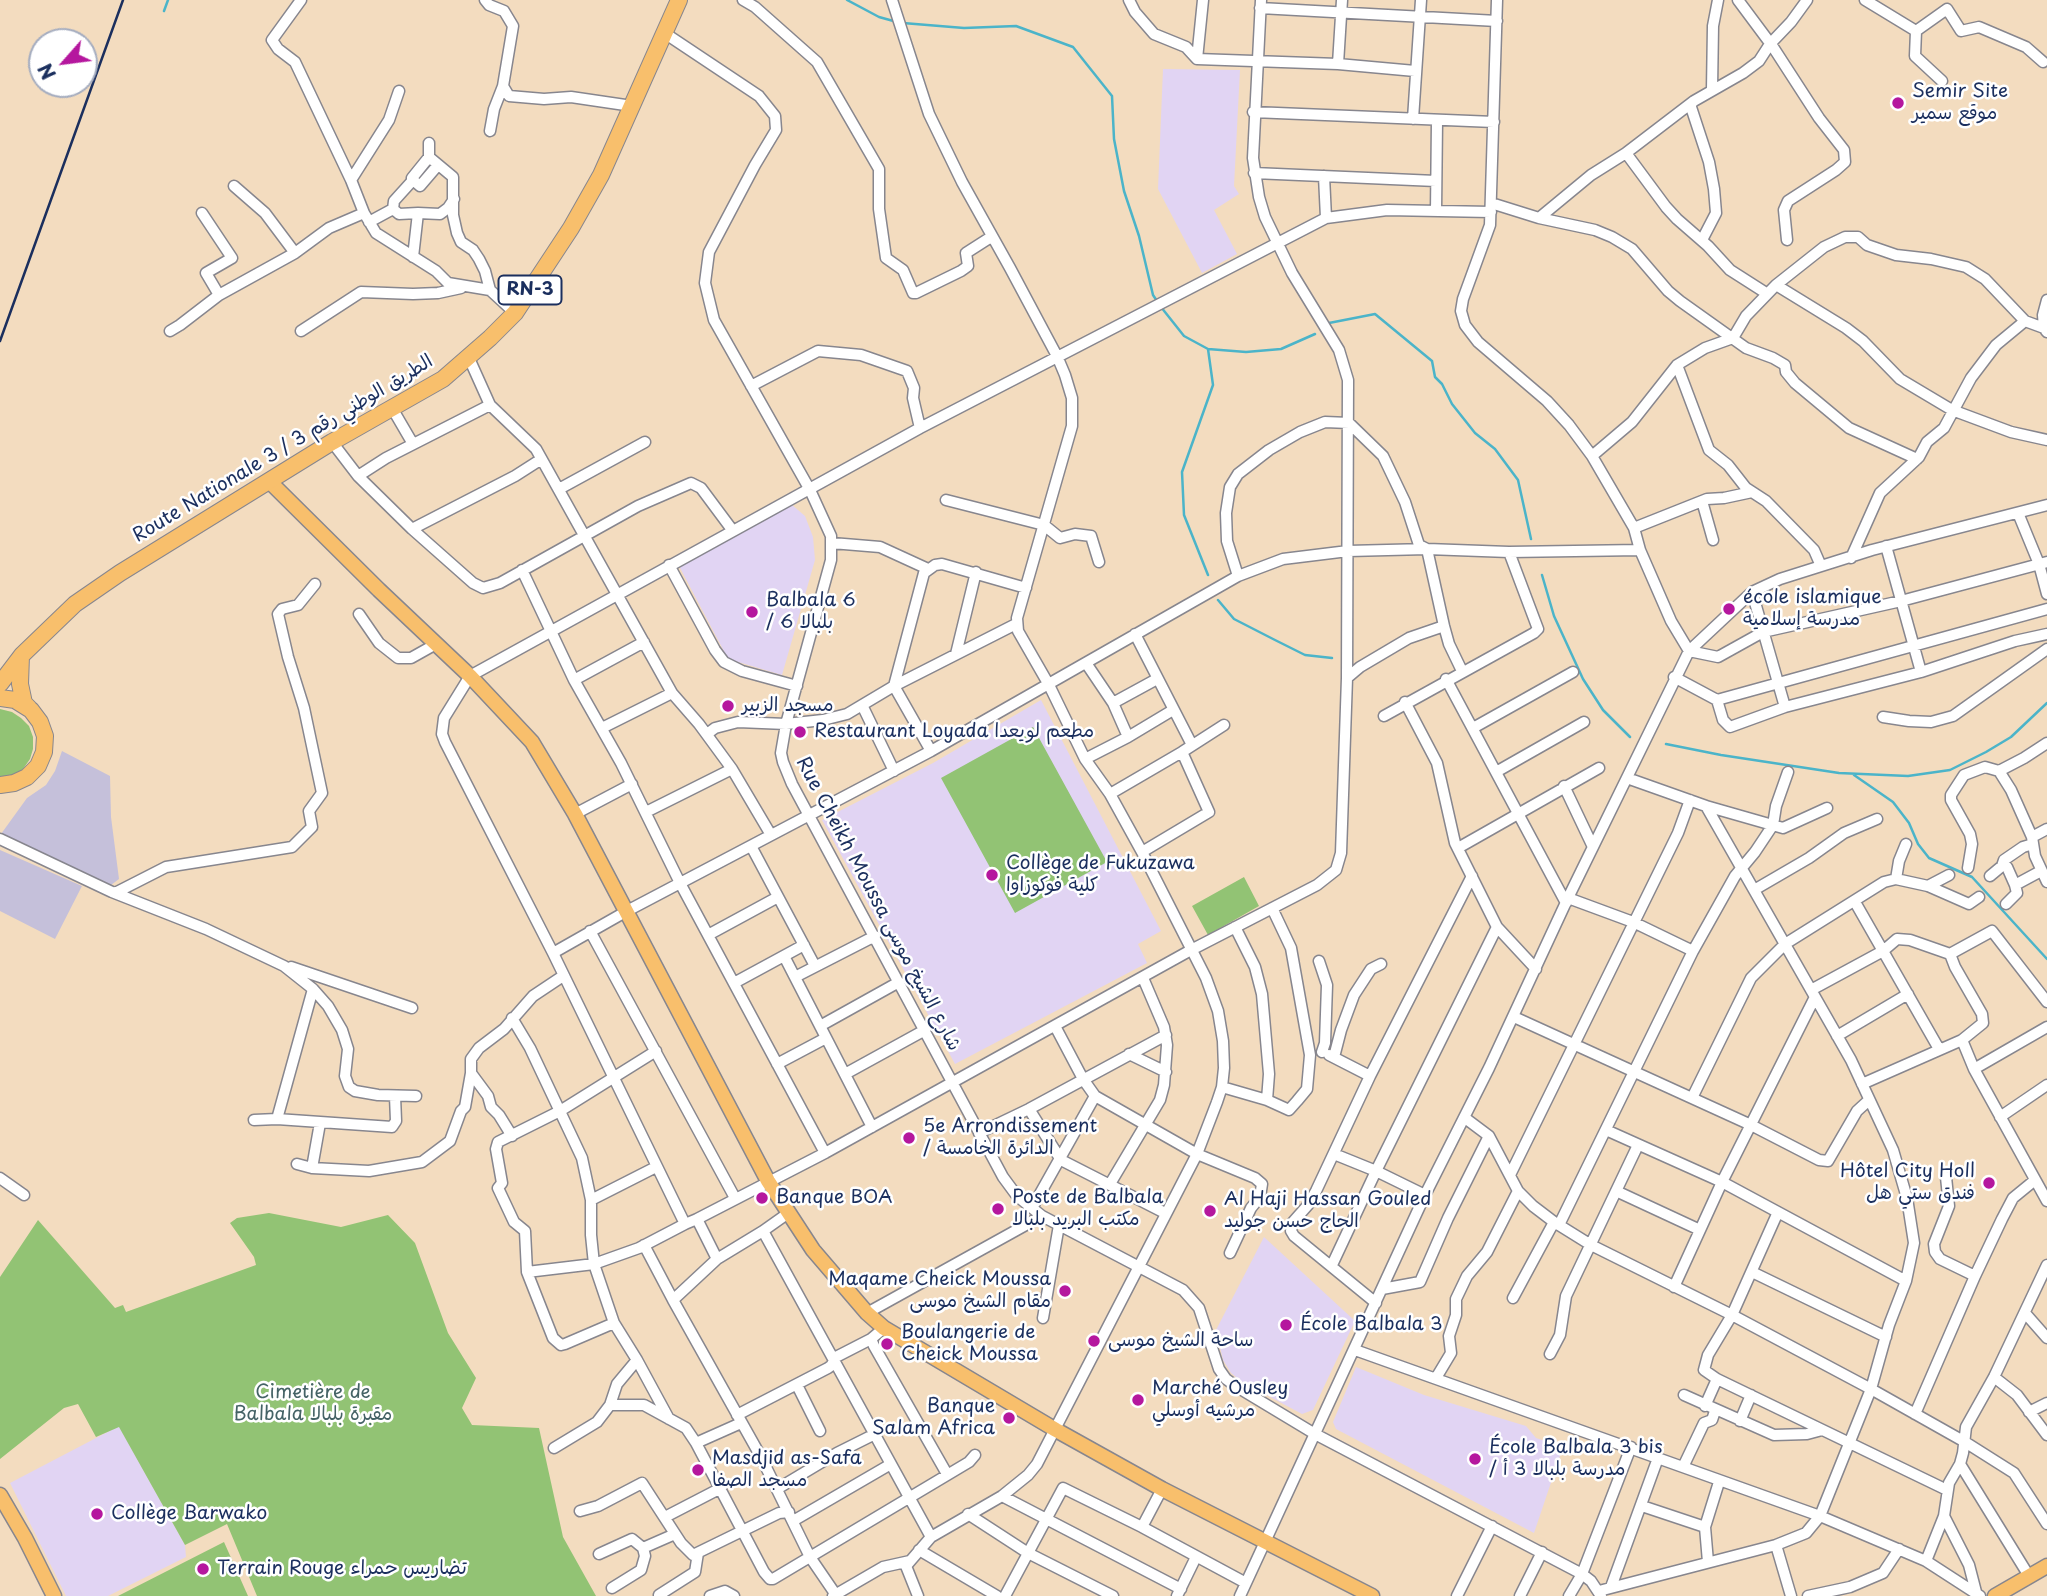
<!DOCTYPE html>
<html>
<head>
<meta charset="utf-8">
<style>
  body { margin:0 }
  #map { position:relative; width:2047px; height:1596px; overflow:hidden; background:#f3dcbf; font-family:"Playpen Sans",sans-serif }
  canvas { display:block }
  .north { position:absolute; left:28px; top:28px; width:70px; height:70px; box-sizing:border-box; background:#fff; border:2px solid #a4acbf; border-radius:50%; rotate:242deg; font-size:19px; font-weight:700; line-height:28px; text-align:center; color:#1b2f5e }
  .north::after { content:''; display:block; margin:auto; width:24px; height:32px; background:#b5179e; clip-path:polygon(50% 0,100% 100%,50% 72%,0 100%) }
</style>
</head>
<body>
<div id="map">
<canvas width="2047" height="1596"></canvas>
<div class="north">N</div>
</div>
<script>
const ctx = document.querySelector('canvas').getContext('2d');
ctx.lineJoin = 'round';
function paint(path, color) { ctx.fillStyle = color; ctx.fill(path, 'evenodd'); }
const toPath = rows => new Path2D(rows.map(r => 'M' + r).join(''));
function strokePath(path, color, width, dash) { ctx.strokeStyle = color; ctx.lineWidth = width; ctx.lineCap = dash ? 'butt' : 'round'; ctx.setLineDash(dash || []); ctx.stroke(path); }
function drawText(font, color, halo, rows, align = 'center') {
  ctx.font = font + ' "Playpen Sans","Playpen Sans Arabic",sans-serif'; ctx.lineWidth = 5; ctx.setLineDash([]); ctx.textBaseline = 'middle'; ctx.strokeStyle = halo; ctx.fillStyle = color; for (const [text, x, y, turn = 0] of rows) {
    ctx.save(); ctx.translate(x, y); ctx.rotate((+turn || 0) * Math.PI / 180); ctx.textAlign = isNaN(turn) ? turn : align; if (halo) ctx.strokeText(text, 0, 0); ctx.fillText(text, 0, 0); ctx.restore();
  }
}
paint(toPath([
  [1163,69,1240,70,1234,186,1239,194,1214,210,1237,254,1202,273,1158,189],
  [791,504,805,516,813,537,815,560,782,675,728,659,679,566],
  [1041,700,1161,931,1138,944,1147,963,955,1064,822,820,933,763],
  [1264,1237,1355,1321,1313,1410,1302,1414,1242,1382,1231,1373,1223,1360,1216,1330],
  [1356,1367,1424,1395,1526,1426,1536,1438,1563,1447,1534,1533,1336,1429,1333,1422],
  [119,1426,185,1545,186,1557,108,1596,66,1596,10,1483]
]), '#e1d4f3');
paint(toPath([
  [62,751,110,776,111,817,119,879,111,885,1,834,27,798,46,785,55,771],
  [0,850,82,886,55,939,0,911]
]), '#c5c0da');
paint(toPath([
  [0,709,12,712,21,718,29,726,33,737,33,749,30,759,23,769,14,775,0,778],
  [1033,727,1107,862,1015,913,941,778],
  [1244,877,1259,906,1208,935,1192,906],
  [269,1213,341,1227,388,1215,415,1243,448,1333,476,1378,462,1408,472,1425,539,1428,563,1537,596,1596,257,1596,227,1524,185,1545,119,1427,96,1437,78,1404,64,1408,0,1459,0,1277,38,1220,115,1308,123,1305,126,1312,256,1265,254,1257,230,1223,237,1218],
  [224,1542,248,1596,118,1596]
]), '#92c374');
strokePath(toPath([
  [847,0,879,17,897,22],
  [164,11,168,0],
  [903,23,964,28,1016,26,1073,47,1112,96,1114,139,1124,191,1139,236,1153,295,1157,301],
  [1161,307,1184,336,1208,349,1246,352,1281,349,1315,334],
  [1329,323,1375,314,1432,361,1435,377,1442,384,1452,404,1475,433,1495,449,1518,480,1531,539],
  [1208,575,1184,515,1182,472,1213,385,1208,349],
  [1542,575,1554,616,1583,679,1603,710,1630,737],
  [1218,600,1234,619,1275,640,1305,655,1332,658],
  [1666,744,1721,755,1839,773,1908,776,1950,770,1986,752,2011,737,2047,703],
  [1854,775,1893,802,1909,823,1918,844,1929,858,1972,877,2047,959]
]), '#4bb4c9', 2.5);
const minor = toPath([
  [301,0,272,40,278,49,295,62,351,180,364,213,376,233,436,271,448,283,490,290,515,313],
  [485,0,489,5,504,11,513,26,503,86,509,96,544,99,571,97,632,106],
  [743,0,755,7,817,62,879,169,879,209,886,258,903,270,913,293,916,293,961,271,968,266,966,253,991,237],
  [892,0,929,114,962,182,1010,268,1057,356,1065,375,1072,398,1072,426,1017,618,1018,631,1049,685,1085,759,1110,794,1142,852,1206,978,1218,1011,1223,1041,1224,1068,1222,1087,1217,1102,1197,1154,1037,1464,1028,1475,1002,1496,931,1537,906,1566,918,1596],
  [1129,0,1135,12,1154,34,1186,47,1197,59,1338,64,1415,71],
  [1497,0,1490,225,1463,299,1461,311,1465,325,1478,342,1547,401,1569,425,1592,456,1634,528,1640,550,1671,621,1689,651,1718,657,1763,632,1901,601,2047,562],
  [1738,0,1773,47,1819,118,1844,150,1845,162,1836,170,1788,201,1784,210,1787,240],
  [1865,0,1916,31,1915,56,1942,81],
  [1260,8,1497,21],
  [1916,31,1947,9,1961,31,1979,27,2026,47,2043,62],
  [663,32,759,96,775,116,776,130,755,165,709,252,705,283,714,320,810,490,831,536,831,560,786,724,781,753,783,762,792,784,1003,1177,1017,1196,1042,1216,1183,1290,1199,1308,1219,1369,1226,1379,1237,1387,1315,1434,1582,1574,1591,1581,1601,1596],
  [1197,59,1203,0],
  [1338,64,1342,0],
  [1712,89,1713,26,1718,0],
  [1690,104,1709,162,1714,189,1716,213,1702,240],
  [1253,112,1494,122],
  [1413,119,1421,0],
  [490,131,494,109,503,86],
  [429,143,429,157,453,177,453,215,457,233,461,242,473,250,479,259,485,271,490,290],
  [1626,153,1666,207,1677,219,1708,246,1730,270,1766,293],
  [1254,173,1436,181],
  [1324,176,1326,218],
  [351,180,389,120,399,91],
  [413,180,420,186,438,165],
  [234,186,265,213,295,253],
  [1491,203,1539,218,1595,230,1612,237,1632,249,1668,291,1680,301,1746,348,1773,358,1785,365,1786,372,1795,383,1849,428,1917,459],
  [393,209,394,201,413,180,412,178,429,157],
  [1436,211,1437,121],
  [202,213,232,258,206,273,219,295],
  [1539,218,1591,175,1626,153,1694,101,1743,73,1759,61,1770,44,1791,22,1807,0],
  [369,222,393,209,399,214,418,213],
  [413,257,418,213,440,214,448,208,454,199],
  [1776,285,1846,328,1863,341,1900,379,1952,410,2011,432,2047,440],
  [2044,328,2043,315,2047,300],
  [170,331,180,325,219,295,295,253,329,228,364,213],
  [301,331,361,292,413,294,438,293,461,288],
  [468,356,490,405,536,449,672,693,699,724,732,769,771,835],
  [1677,365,1709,450,1728,465,1746,488,1766,501,1814,550,1821,566],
  [751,386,818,351,861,355,907,371,914,388,913,398,920,428],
  [392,408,413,444],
  [332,442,358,476,412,529,473,583,483,588,500,583,638,506,691,483,701,488,733,531],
  [1592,456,1632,422,1677,365,1705,348,1733,338,1746,316,1776,285,1824,247,1845,237,1858,237,1867,245,1896,255,1931,259,1966,267,1985,279,2025,321,2044,328,2047,332],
  [358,476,386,458,490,405],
  [559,489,645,442],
  [946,500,1044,525,1060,538,1075,534,1091,536,1099,562],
  [1702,501,1713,540],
  [2018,513,2039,564,2047,594],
  [1634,528,1707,499,1724,498,1752,492],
  [412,529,515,476,540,460],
  [832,543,880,547,928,569],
  [1886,546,1921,672],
  [1851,558,1880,493,1919,457,1927,442,1944,428,1971,378,1996,345,2025,321],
  [669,565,715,650,724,662,742,671,797,686],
  [522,570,574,680,621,763,680,883,825,1153],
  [1238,576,1227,541,1226,513,1230,487,1238,474,1269,450,1300,432,1325,422,1349,423,1383,456,1405,502,1419,545,1427,549,1444,626,1449,644,1462,671],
  [1752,592,1785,707],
  [359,614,379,643,398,658,411,658,436,644],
  [1135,634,1192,745],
  [956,654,976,572],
  [1086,663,1113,703,1128,737],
  [1674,677,1717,700,2047,609],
  [1347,678,1360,667,1409,638,1444,626],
  [1446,679,1566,903],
  [574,680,644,642],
  [1717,700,1723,720,1730,727,1785,707,1921,672,2015,641,2047,634],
  [1405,702,1437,763,1455,843,1497,927,1536,969],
  [1113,703,1157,679],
  [862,705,894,771],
  [1384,716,1534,633,1538,629,1509,552],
  [1883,717,1909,721,1931,722,1953,716,2047,649],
  [602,728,672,693],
  [1473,728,1573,672],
  [707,734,715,728,738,722,786,724,823,720,847,714,894,686,1016,624],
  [931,751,894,686,924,573,935,565,942,564,1026,588],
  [1085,759,1128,737,1173,710],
  [1999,771,2024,758,2047,743],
  [1496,772,1584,722],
  [1564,786,1593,847],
  [1110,794,1182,752,1224,725],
  [1706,806,1783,828,1827,808],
  [646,812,732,769],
  [575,814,632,784],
  [2032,837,2047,829],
  [0,839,112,892,206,929,284,966,313,989,328,1006,342,1030,348,1049,345,1076,349,1087,355,1091,378,1095,416,1096],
  [751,846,815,966],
  [1458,848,1599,768],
  [1142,852,1209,812,1182,752],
  [2002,866,2004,860,2023,847,2033,844],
  [1968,868,1972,844,1970,834,1951,800,1951,795,1964,775,1985,767,1999,771,2011,790,2032,837,2035,856,2047,882],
  [1990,876,2002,866,2007,867,2015,885],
  [1896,879,1899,861,1906,844],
  [1928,886,1949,875],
  [1754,890,1809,858,1844,833,1877,819],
  [115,893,166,867,292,847,312,827,309,811,322,793,304,708,288,657,278,614,282,609,298,605,315,584],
  [1568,898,1633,922,1693,951],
  [1855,902,1939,1049],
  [2006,904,2017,893,2015,885,2041,871],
  [590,931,735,1198],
  [708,935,778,897],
  [553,953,627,911,931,751,1238,576,1283,559,1348,551,1427,549,1509,552,1640,550],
  [784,956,872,1127],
  [1319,961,1327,985,1325,1043,1322,1052],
  [291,967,412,1008],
  [795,977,875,936],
  [734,983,804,945],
  [1811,990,1883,951,1897,939,1910,940,1950,954,1992,931,2047,1002],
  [1514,1017,1751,1125,1819,1160,1828,1161,1857,1111,1869,1100],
  [512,1018,530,1048,582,1158,591,1200,591,1235,594,1264,614,1323,637,1360,617,1384,610,1405,597,1422,554,1448],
  [820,1026,899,982],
  [1055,1026,1083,1079,1095,1096,1197,1154,1255,1178,1262,1184,1260,1197,1251,1208,1230,1253],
  [1837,1036,1908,994],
  [1962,1040,1974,1069,2047,1201],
  [1129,1054,1166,1072],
  [1329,1055,1370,1076],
  [1334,1057,1341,1030,1354,995,1371,969,1381,964],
  [777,1064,826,1038],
  [1974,1069,2047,1027],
  [845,1074,925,1030],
  [1862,1084,1962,1040,1983,1023,1982,1014,1955,967,1950,954],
  [1222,1087,1267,1100,1269,1074,1262,994,1255,967,1235,927],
  [1692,1098,1751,978,1785,944,1884,882,1896,879,1928,886,1969,904,1979,897],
  [1267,1100,1289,1110,1297,1101,1307,1089,1310,1055,1291,948,1272,908],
  [1029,1109,1061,1160,1165,1213],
  [2000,1117,2047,1085],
  [1465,1118,1489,1136,1518,1191,1533,1206,1554,1222,1591,1245,1732,1315,1871,1389,1965,1442,2014,1473,2047,1524],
  [277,1119,313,989],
  [254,1120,277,1119,392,1127,396,1121,395,1096],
  [1606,1130,1722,1182,1906,1281],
  [979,1133,1029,1109,1166,1035],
  [512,1136,499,1115,491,1107,488,1096,471,1073,471,1059,479,1048,504,1029,533,996,563,976],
  [1334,1154,1376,1171,1425,1195],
  [297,1164,312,1168,369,1171,422,1162,450,1141,461,1111,465,1107,471,1073],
  [312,1168,320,1123],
  [1510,1175,1678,833,1690,800],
  [1946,1177,1949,1206,1934,1244,1935,1252,1940,1259,1975,1276],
  [0,1178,24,1195],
  [1110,1184,1160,1100,1164,1085,1167,1045,1164,1027,1143,978],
  [1616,1191,1700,1230],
  [591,1200,656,1167],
  [1032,1208,1095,1096],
  [1778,1212,1732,1315,1708,1355,1704,1370,1717,1379,1947,1490],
  [697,1219,685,1224,553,953,445,742,442,734,444,718,470,676,920,428,1326,218,1387,210,1491,212],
  [1559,1225,1693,951,1735,876,1755,852,1773,825,1776,806,1788,772],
  [763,1231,787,1214],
  [644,1245,673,1300],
  [717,1259,763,1231,931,1537],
  [1332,1265,1376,1171,1497,927],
  [527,1272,594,1264,639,1248,685,1224],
  [1752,1272,1886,1337],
  [1674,1287,1722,1182,1815,997],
  [1382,1289,1420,1282,1448,1218,1489,1136],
  [1513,1298,1554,1222],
  [1376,1303,1294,1236,1291,1231,1292,1223,1308,1205,1316,1191,1370,1076,1472,876],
  [867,1313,1042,1216],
  [2025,1313,2047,1338],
  [1043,1318,1059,1225],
  [614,1323,565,1344,561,1345,553,1338,527,1272,525,1231,514,1222,498,1188,502,1183,496,1149,498,1142,560,1111,656,1051],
  [884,1328,871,1339,874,1346,947,1474],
  [1355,1350,1820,1516,1926,1561,1980,1596],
  [1550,1354,1560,1335,1566,1296,1638,1145],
  [637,1360,669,1419],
  [1994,1377,2017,1395,2047,1435],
  [1436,1378,1451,1353,1449,1336,1456,1315,1456,1299,1467,1276,1487,1252,1518,1191],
  [797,1385,820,1431],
  [1684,1395,1774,1435,1807,1434,1822,1430],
  [610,1405,644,1405,686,1428,696,1443,741,1423],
  [1705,1406,1717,1379],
  [2029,1412,2047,1403],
  [1915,1414,1975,1276,2002,1219,2013,1198,2035,1180],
  [737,1415,828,1368,832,1365,834,1358,871,1339],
  [1740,1421,1751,1395],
  [696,1443,764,1572,770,1579,773,1579,969,1462,975,1455],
  [1960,1464,2029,1576],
  [1683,1467,1704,1423,1712,1420,1715,1411],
  [777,1489,837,1453,875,1434],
  [1002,1496,1181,1589],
  [1642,1506,1705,1527],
  [580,1511,598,1506,642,1483,681,1543,693,1555,779,1513,789,1512],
  [968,1514,1028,1553,1113,1596],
  [1944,1516,1969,1565,1976,1592],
  [665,1517,721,1488],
  [793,1521,891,1464],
  [1142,1527,1162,1489],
  [1776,1545,1791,1596],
  [919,1550,997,1596],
  [599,1554,632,1539,643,1548],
  [1926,1561,1944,1516,1949,1483,1960,1464,1963,1453,1966,1427,1994,1377,2047,1265],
  [1708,1562,1705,1527,1719,1482],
  [1611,1587,1658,1458],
  [612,1588,641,1570,645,1556,643,1548,675,1534],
  [1599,1591,1776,1545,1806,1533,1820,1516,1871,1389,1889,1325,1906,1281,1914,1243,1907,1198,1893,1150,1851,1060,1706,806,1627,778],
  [659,1595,695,1572,698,1553],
  [836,1595,810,1557,761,1457,673,1300,717,1259,697,1219,825,1153,1191,950,1317,885,1336,870,1341,853,1347,678,1348,380,1339,350,1292,273,1265,217,1259,197,1253,158,1261,0],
  [710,1596,725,1591,734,1596],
  [833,1596,883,1567,910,1561],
  [1005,1596,1063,1488,1142,1527,1246,1583],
  [1177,1596,1196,1557],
  [1240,1596,1425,1195,1489,1068,1568,898,1689,651,1752,592,1780,579,1872,550,2047,505],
  [1457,1596,1492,1526],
  [1520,1596,1542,1552],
  [1569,1596,1582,1574,1631,1447],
  [1808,1596,1850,1587,1883,1573,1899,1549]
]);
const major = toPath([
  [269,481,379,590,470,676,532,742,575,814,768,1181,813,1250,867,1313,884,1328,1056,1430,1162,1489,1372,1596],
  [0,1495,25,1538,54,1596],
  [1995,1596,2047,1566]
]);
const highway = toPath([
  [21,656,20,684,24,703,29,708],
  [0,684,22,655,75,604,120,573,332,442,443,379,490,338,515,313,571,228,601,175,679,0],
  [0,698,15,700,31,710,40,722,45,736,44,752,38,766,27,777,14,783,0,785]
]);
strokePath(minor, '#87868e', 13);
strokePath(major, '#87868e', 17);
strokePath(highway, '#87868e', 18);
strokePath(minor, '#fff', 10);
strokePath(major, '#f8bf6c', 14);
strokePath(highway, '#f8bf6c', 16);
strokePath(toPath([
  [0,341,123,0]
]), '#1b2f5e', 2.5);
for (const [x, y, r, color] of [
  [1898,103,7,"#b5179e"],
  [1729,609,7,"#b5179e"],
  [752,612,7,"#b5179e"],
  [728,706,7,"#b5179e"],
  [800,732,7,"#b5179e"],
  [992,875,7,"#b5179e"],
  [909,1138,7,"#b5179e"],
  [1989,1183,7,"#b5179e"],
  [762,1198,7,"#b5179e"],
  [998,1209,7,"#b5179e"],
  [1210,1211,7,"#b5179e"],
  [1065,1291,7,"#b5179e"],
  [1286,1325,7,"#b5179e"],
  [1094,1341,7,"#b5179e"],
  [887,1344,7,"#b5179e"],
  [1138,1400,7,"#b5179e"],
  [1009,1418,7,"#b5179e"],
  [1475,1459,7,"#b5179e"],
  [698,1470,7,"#b5179e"],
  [97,1514,7,"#b5179e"],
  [203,1569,7,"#b5179e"]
]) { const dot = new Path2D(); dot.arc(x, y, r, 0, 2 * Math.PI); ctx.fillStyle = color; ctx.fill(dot); strokePath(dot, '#fff', 2.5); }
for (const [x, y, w] of [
  [530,290,63]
]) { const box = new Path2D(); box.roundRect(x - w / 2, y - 14.5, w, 29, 5); ctx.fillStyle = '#fff'; ctx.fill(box); strokePath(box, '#1b2f5e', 2); }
drawText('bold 18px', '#1b2f5e', null, [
  ["RN-3",530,290]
]);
drawText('19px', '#1b2f5e', '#fff', [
  ["Semir Site",1912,92],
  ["موقع سمير",1912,114],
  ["école islamique",1743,598],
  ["مدرسة إسلامية",1743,620],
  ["Balbala 6",766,601],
  ["/ بلبالا 6",766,623],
  ["مسجد الزبير",742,706],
  ["Restaurant Loyada مطعم لويعدا",814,732],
  ["Collège de Fukuzawa",1006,864],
  ["كلية فوكوزاوا",1006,886],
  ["5e Arrondissement",923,1127],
  ["/ الدائرة الخامسة",923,1149],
  ["Hôtel City Holl",1975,1172,"right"],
  ["فندق ستي هل",1975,1194,"right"],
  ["Banque BOA",776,1198],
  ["Poste de Balbala",1012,1198],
  ["مكتب البريد بلبالا",1012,1220],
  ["Al Haji Hassan Gouled",1224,1200],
  ["الحاج حسن جوليد",1224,1222],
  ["Maqame Cheick Moussa",1051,1280,"right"],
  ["مقام الشيخ موسى",1051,1302,"right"],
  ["École Balbala 3",1300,1325],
  ["Boulangerie de",901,1333],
  ["Cheick Moussa",901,1355],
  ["ساحة الشيخ موسى",1108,1341],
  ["Marché Ousley",1152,1389],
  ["مرشيه أوسلي",1152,1411],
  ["Banque",995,1407,"right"],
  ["Salam Africa",995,1429,"right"],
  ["École Balbala 3 bis",1489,1448],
  ["/ مدرسة بلبالا 3 أ",1489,1470],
  ["Masdjid as-Safa",712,1459],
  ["مسجد الصفا",712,1481],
  ["Collège Barwako",111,1514],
  ["Terrain Rouge تضاريس حمراء",217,1569]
], 'left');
drawText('19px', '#1b2f5e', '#fff', [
  ["Route Nationale 3 / الطريق الوطني رقم 3",283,449,-31],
  ["Rue Cheikh Moussa شارع الشيخ موسى",878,904,62]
]);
drawText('19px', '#456366', '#fff', [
  ["Cimetière de",313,1393],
  ["Balbala مقبرة بلبالا",313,1415]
]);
</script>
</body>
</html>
